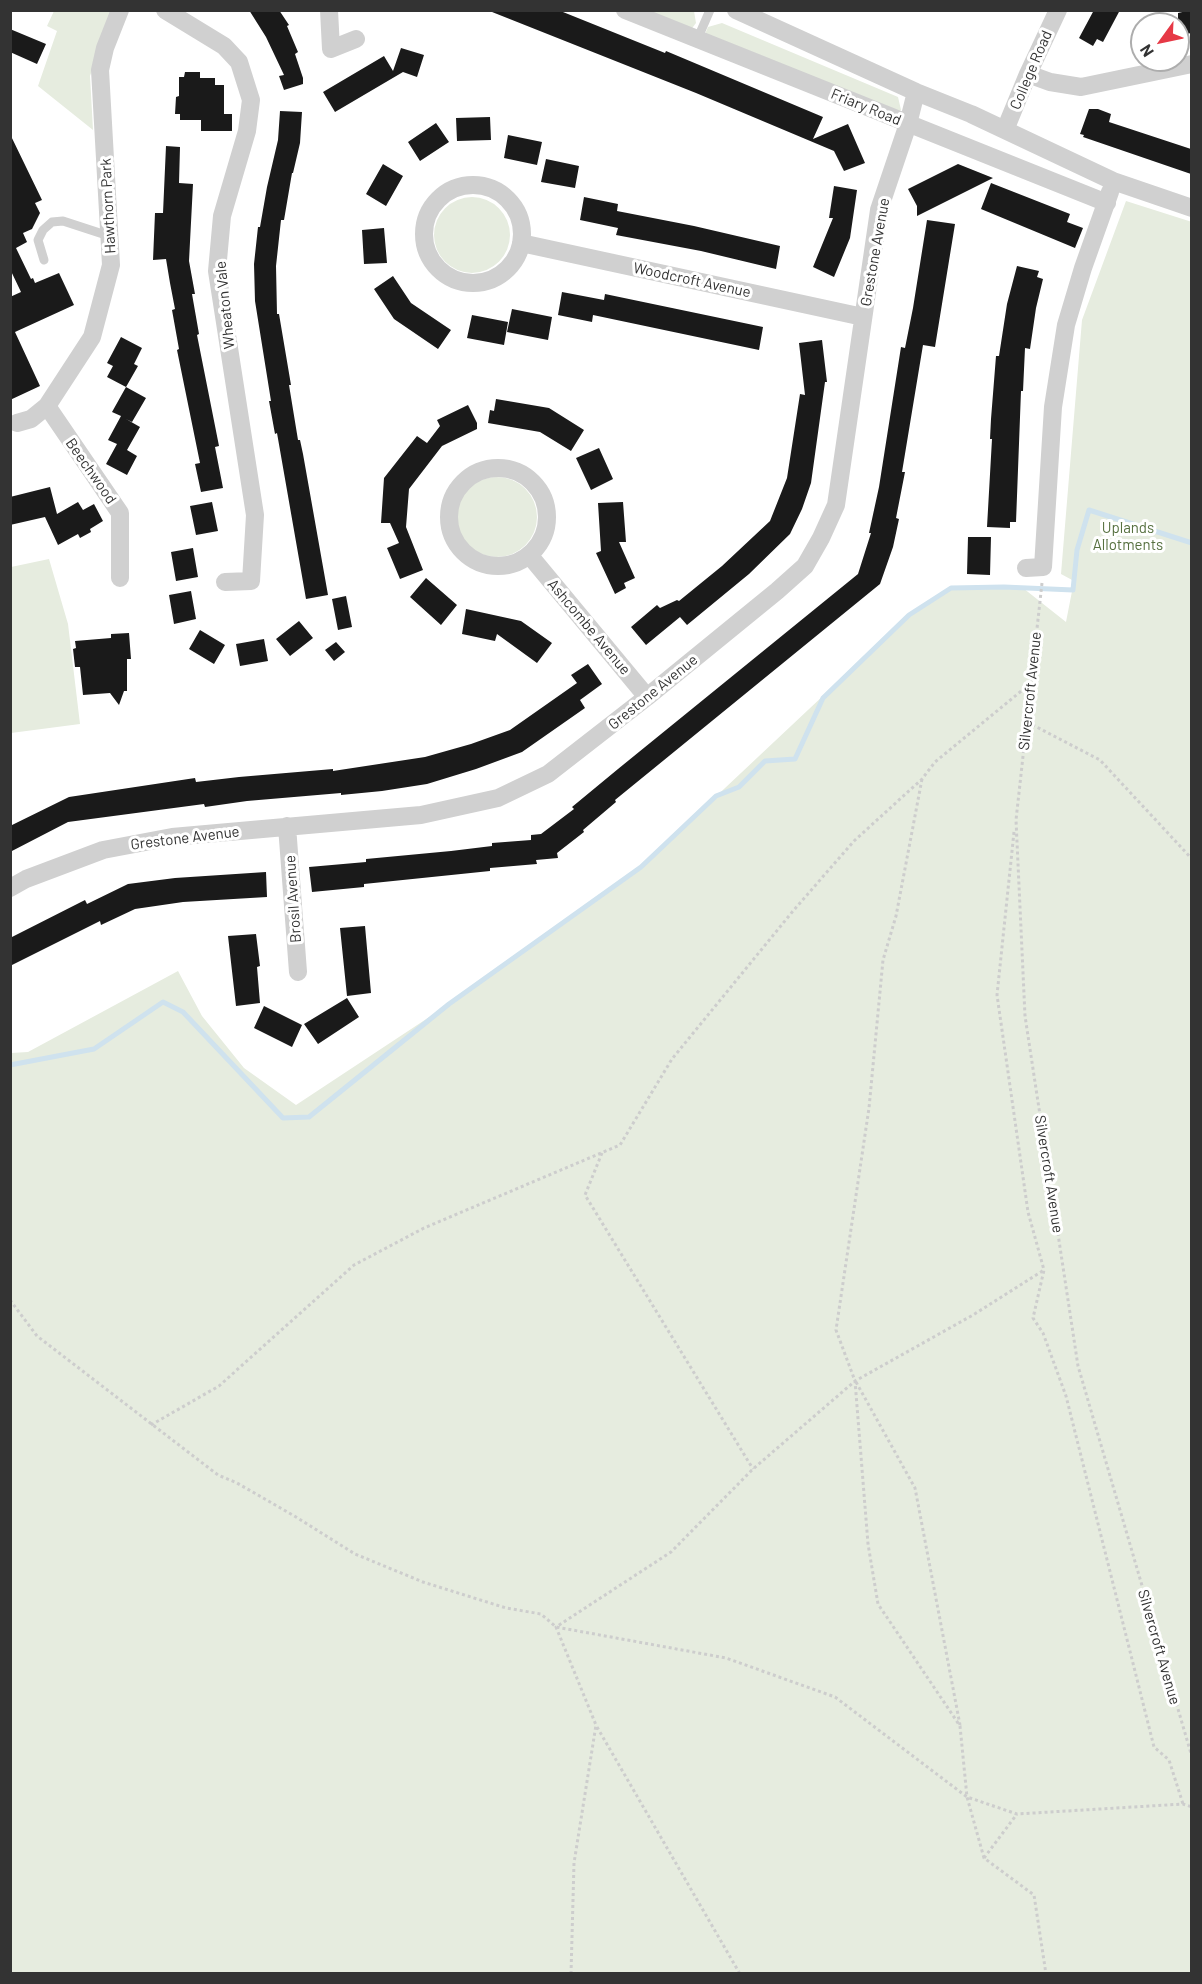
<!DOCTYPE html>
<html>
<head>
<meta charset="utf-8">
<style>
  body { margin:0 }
  #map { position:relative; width:1202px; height:1984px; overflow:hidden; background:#fff; font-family:Barlow,sans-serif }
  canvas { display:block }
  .frame { position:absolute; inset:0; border:12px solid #333; pointer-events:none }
  .north { position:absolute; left:1130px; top:12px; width:60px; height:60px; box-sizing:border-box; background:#fff; border:2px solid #adadad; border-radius:50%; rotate:237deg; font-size:16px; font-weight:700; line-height:24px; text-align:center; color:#333 }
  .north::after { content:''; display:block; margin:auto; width:21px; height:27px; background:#e63946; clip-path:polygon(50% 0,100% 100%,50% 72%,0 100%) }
</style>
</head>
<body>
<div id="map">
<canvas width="1202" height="1984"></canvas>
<div class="frame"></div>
<div class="north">N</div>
</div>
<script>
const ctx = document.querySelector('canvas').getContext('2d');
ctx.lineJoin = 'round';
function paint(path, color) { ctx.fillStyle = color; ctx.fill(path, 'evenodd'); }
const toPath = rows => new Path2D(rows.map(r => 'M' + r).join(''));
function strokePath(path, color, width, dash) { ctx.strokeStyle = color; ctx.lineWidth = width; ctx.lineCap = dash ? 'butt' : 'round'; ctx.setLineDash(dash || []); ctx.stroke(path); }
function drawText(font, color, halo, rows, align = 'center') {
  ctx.font = font + ' Barlow,sans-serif'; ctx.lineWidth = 6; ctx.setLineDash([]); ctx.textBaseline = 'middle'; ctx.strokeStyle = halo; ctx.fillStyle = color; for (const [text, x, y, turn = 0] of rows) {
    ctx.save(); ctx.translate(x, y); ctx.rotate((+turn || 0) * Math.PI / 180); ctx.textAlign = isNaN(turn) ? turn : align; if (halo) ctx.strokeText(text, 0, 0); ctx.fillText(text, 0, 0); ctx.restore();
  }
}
paint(toPath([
  [54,11,112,11,90,76,93,130,38,86,57,31,47,26],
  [640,11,694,11,696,23,690,31],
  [722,23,898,97,901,110,895,114,705,34,708,27],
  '434 235a38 38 0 1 1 76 0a38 38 0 1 1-76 0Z',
  [1126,201,1192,222,1191,1973,11,1973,11,1053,28,1052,178,971,202,1016,244,1068,296,1105,449,1004,641,867,909,615,951,588,1023,588,1066,622,1074,581,1061,574,1082,320],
  '457 517a40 40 0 1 1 80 0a40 40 0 1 1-80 0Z',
  [49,559,68,624,80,724,11,733,11,567]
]), '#e6ecdf');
strokePath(toPath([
  [10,1065,94,1049,163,1002,183,1012,283,1118,309,1117,449,1004,641,867,716,796,739,787,765,761,795,759,823,698,909,615,951,588,1004,587,1073,590,1077,550,1089,510,1192,543]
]), '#cfe2ee', 5);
paint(toPath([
  [249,10,279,10,289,25,287,26,298,52,295,54,303,78,303,84,284,90,279,76,284,75,266,37],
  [487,10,558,10,665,53,666,51,823,117,813,139,848,124,865,163,844,171,834,151,696,93],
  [1094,10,1120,10,1103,42,1097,39,1093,46,1079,38],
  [1191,10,1191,33,1178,36,1178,13],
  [10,29,46,44,37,64,10,52],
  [401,48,424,55,417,77,403,72,335,112,323,92,384,56,393,71],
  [185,72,200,72,200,78,215,78,215,85,224,85,224,114,232,114,232,131,201,131,201,120,180,120,180,114,175,114,176,97,179,96,179,77,184,77],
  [1089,109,1098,109,1111,114,1109,122,1191,149,1191,174,1083,137,1084,135,1080,134],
  [280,111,302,112,300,143,293,173,292,173,284,220,281,220,276,266,277,314,279,314,291,385,289,385,298,440,300,440,303,454,328,595,306,599,277,433,275,434,269,401,271,401,255,301,254,264,258,227,260,227,267,187,278,140],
  [490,117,491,140,457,141,456,118],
  [436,123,449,142,420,161,408,142],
  [10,134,42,200,35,203,40,213,32,229,23,233,27,242,16,248,31,279,33,278,35,283,59,273,74,305,15,332,40,386,10,400,10,297,21,292,10,269],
  [508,135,542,142,537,165,504,158],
  [166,146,180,147,179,183,193,184,189,261,195,294,192,294,199,334,197,335,219,446,215,447,223,488,201,492,195,464,200,463,177,350,179,349,172,310,175,309,170,283,166,259,153,260,155,213,163,213],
  [546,159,579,166,575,188,541,182],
  [383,164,403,176,386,206,366,194],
  [958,164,993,178,917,216,917,206,908,189],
  [991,183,1070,214,1067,222,1083,228,1075,248,981,209],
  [834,186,857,190,850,238,834,277,813,267,833,218,829,218],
  [584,197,618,204,617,211,694,226,780,246,776,269,701,251,616,235,618,228,580,220],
  [927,220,955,224,935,347,923,345,902,472,905,472,896,518,899,519,893,547,880,584,615,800,616,802,583,830,584,832,557,853,558,858,536,860,537,864,490,868,490,871,364,884,364,887,312,892,309,867,366,862,366,859,451,851,492,846,492,843,531,840,531,835,541,834,574,809,572,807,618,769,858,574,871,533,869,533,879,487,901,347,905,348,913,308],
  [384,228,387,263,364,264,362,230],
  [1017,266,1039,271,1037,277,1043,279,1036,308,1030,349,1025,348,1023,391,1021,391,1016,522,1010,522,1010,528,987,527,992,439,990,439,991,419,996,356,999,356,1007,304],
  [393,276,411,303,451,330,438,349,394,319,374,289],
  [562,292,604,300,605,294,763,327,759,350,593,315,592,322,558,315],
  [512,309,552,317,548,340,507,332],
  [472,315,508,322,504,345,467,338],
  [121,337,142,348,134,364,138,366,126,387,107,377,113,366,107,363],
  [822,340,827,382,825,382,811,483,802,509,790,534,749,574,687,625,680,617,646,645,631,627,657,605,660,608,677,600,679,601,722,566,770,521,787,478,800,394,805,395,799,343],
  [126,387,146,398,132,422,126,419,140,427,127,450,137,456,127,475,106,464,117,444,108,440,121,416,112,412],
  [496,399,549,408,584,430,571,451,540,432,488,423,490,410,494,411],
  [468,405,477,423,477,429,442,446,409,489,406,527,423,570,400,579,387,548,399,543,390,523,381,523,384,478,417,436,427,443,440,426,437,420],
  [599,448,613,479,591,490,576,458],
  [50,487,57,514,78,502,83,510,94,504,103,521,90,529,91,532,80,538,78,534,58,545,45,517,10,525,10,497],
  [212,502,218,531,196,535,190,506],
  [623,502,626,542,619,542,635,578,624,583,626,588,615,594,596,553,601,551,598,503],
  [968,537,991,537,990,575,967,574],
  [193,548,198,577,176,581,171,552],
  [426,578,457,605,441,625,410,597],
  [191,591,196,619,174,624,169,595],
  [346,596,352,627,338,630,332,599],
  [466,609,521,621,552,643,537,663,497,634,495,641,462,634],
  [299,621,313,638,290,656,276,639],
  [200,630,225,645,214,664,189,649],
  [129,633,131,659,127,659,127,691,124,691,119,705,110,693,83,695,80,667,75,667,73,649,76,648,75,641,111,638,111,634],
  [264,639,268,661,240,666,236,644],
  [336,642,345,652,334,661,325,650],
  [588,664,602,684,580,700,585,708,522,752,476,769,427,784,382,791,341,795,341,793,247,801,205,807,204,804,68,822,10,852,10,826,69,797,195,778,196,782,239,777,333,769,333,771,425,757,471,744,510,730,577,683,571,675],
  [266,872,267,897,183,902,135,909,101,925,100,921,10,966,10,938,85,900,87,904,128,884,175,878],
  [365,926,371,993,347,996,340,928],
  [256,934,260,966,257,967,260,1003,236,1006,228,936],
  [347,998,359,1017,318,1044,304,1024],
  [264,1006,302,1025,292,1047,254,1028]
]), '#1a1a1a');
strokePath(toPath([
  [1042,583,1016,820,1025,1016,1078,1366,1192,1757],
  [1027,722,1100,760,1192,859],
  [922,779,896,916,883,960,869,1108,836,1330,855,1381,868,1544,878,1604,960,1726,967,1797,984,1858,1034,1895,1046,1974],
  [1014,832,997,995,1028,1212,1044,1270,1033,1318,1043,1333,1066,1396,1154,1747,1169,1760,1183,1804],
  [602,1153,585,1195,753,1469],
  [10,1300,37,1336,218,1475,237,1483,296,1517,355,1554,423,1582,506,1608,541,1614,556,1627,726,1658,835,1697,967,1797,1017,1814,1183,1804,1192,1807],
  [856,1382,915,1488,960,1725],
  [151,1425,219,1386,354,1265,424,1228,620,1145,672,1059,793,911,854,841,922,779,935,762,1031,683],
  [597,1727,740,1974],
  [984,1858,1017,1814],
  [571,1974,574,1863,596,1725,556,1627,671,1552,753,1469,855,1381,973,1315,1044,1270]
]), '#cdcdcd', 3, [3, 3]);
strokePath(toPath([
  [697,40,710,10],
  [44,260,38,240,43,230,52,222,63,221,109,236]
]), '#d0d0d0', 9);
strokePath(toPath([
  [165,10,224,46,239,62,251,100,247,131,222,216,217,271,255,515,251,581,225,582],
  [329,10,331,49,356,39],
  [625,10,1107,203],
  [736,10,916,92,971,114,1113,181,1192,208],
  [1028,74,1050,82,1081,87,1192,64],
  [1005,130,1028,74,1058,10],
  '424 234a49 49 0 1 1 98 0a49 49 0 1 1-98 0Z',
  [521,243,863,317],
  [47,406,120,513,120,578],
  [17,423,31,419,47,406,92,337,111,265,100,70,105,48,120,10],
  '449 517a49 49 0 1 1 98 0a49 49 0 1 1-98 0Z',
  [530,556,647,697],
  [1026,568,1043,567,1053,407,1066,325,1083,268,1110,192],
  [287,826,298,972],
  [10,888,26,879,103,850,172,837,421,815,498,798,548,774,647,697,777,591,805,566,821,538,836,505,879,210,908,124,916,92]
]), '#d0d0d0', 18);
drawText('15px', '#333', '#fff', [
  ["College Road",1031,70,-67],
  ["Friary Road",866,107,22],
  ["Hawthorn Park",108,206,-93],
  ["Grestone Avenue",875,252,-80],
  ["Woodcroft Avenue",692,280,12],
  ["Wheaton Vale",225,305,-96],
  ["Beechwood",91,471,55],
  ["Ashcombe Avenue",589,627,50],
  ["Silvercroft Avenue",1030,691,-84],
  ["Grestone Avenue",653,692,-39],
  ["Grestone Avenue",185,838,-7],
  ["Brosil Avenue",293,899,-94],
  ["Silvercroft Avenue",1049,1174,81],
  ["Silvercroft Avenue",1159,1647,74]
]);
drawText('15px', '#56703f', '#fff', [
  ["Uplands",1128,528],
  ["Allotments",1128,545]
]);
</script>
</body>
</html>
